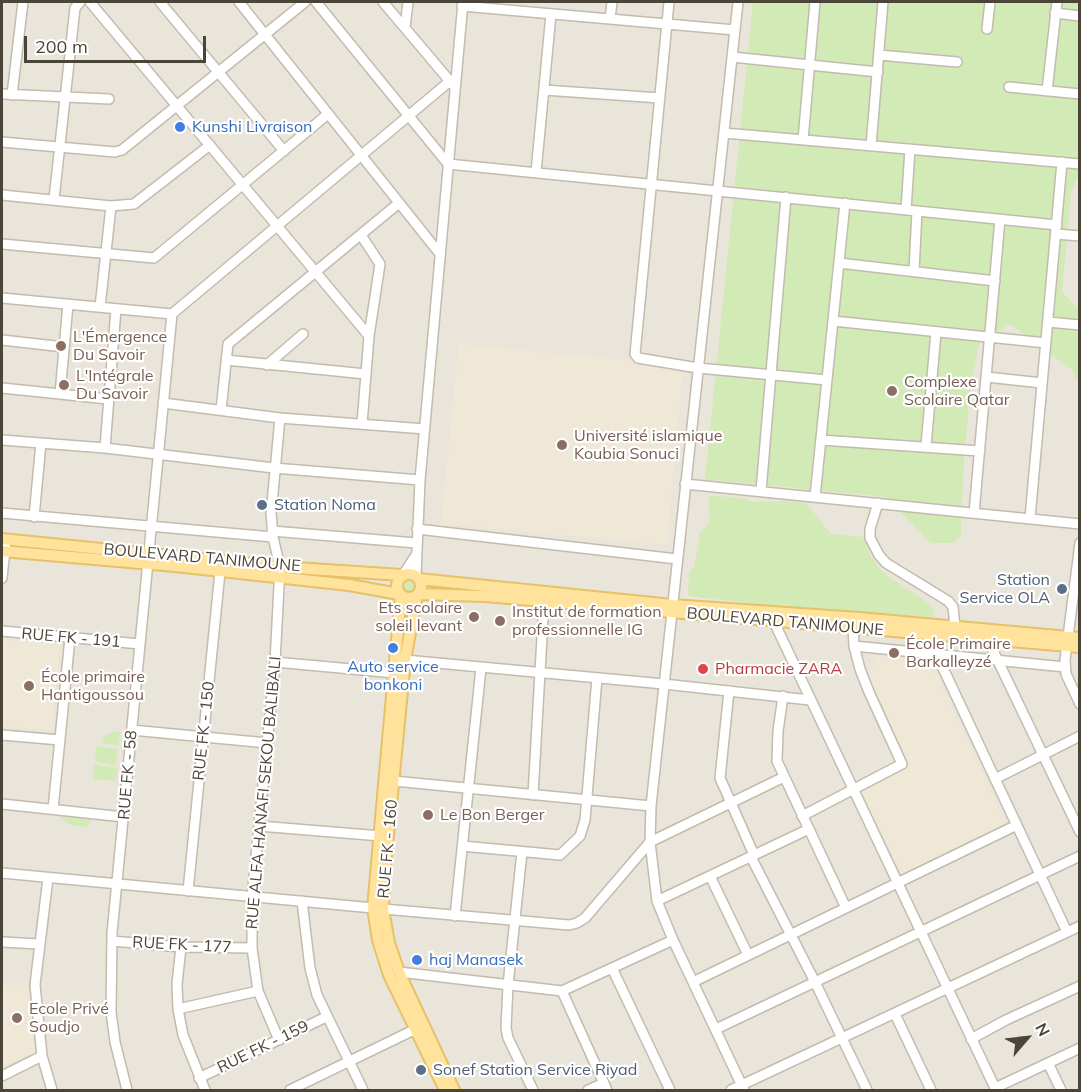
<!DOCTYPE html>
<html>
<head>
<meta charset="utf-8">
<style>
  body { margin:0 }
  #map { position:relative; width:1081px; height:1092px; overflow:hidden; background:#f6f3ec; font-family:Mulish,sans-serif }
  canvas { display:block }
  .frame { position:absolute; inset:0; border:3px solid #4b4439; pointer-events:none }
  .north { position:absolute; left:997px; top:1008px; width:60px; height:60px; -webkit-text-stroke:4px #fff; paint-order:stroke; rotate:62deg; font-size:16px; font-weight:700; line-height:24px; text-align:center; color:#4b4439 }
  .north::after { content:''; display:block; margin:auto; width:21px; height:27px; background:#4b4439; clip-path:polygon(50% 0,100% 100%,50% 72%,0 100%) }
  .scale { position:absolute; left:24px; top:36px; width:182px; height:27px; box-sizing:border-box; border:3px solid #4b4439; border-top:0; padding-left:8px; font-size:18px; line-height:21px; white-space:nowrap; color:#4b4439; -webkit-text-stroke:4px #fff; paint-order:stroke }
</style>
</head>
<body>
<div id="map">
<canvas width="1081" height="1092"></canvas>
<div class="frame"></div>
<div class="north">N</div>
<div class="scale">200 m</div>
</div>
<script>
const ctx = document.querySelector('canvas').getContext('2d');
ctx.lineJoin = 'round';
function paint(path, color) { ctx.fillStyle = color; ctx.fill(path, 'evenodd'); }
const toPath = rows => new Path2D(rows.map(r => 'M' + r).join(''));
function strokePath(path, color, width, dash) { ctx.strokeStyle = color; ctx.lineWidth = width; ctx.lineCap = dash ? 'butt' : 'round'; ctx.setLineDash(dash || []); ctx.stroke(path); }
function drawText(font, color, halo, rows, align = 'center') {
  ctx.font = font + ' Mulish,sans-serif'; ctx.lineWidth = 4.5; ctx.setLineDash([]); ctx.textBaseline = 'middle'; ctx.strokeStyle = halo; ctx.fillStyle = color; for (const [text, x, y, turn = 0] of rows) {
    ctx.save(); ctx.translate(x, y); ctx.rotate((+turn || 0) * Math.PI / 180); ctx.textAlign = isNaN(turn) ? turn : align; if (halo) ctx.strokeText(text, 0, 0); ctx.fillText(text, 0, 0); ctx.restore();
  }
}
paint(toPath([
  [2,2,1079,2,1079,1090,2,1090]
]), '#eae5da');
paint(toPath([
  [459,344,683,366,667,545,441,524],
  [2,639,60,645,52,731,2,726],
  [876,656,930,661,1006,823,902,874,859,789,907,766,868,680],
  [2,985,28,985,35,1050,2,1067]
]), '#efe8d6');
paint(toPath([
  [753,2,1079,2,1079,173,1071,193,1062,292,1079,309,1079,383,1072,370,1010,324,979,344,970,391,963,476,961,536,953,543,931,543,885,497,705,479],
  [711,496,736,497,755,502,785,501,806,503,831,534,864,537,870,555,879,568,889,577,927,602,934,609,933,618,781,607,688,596,689,572,694,567,699,543,699,534,710,521,708,499],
  '400 585a9 9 0 1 1 18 0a9 9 0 1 1-18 0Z',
  [120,731,119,745,102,743,103,737,112,732],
  [96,746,118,749,116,766,95,761],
  [94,764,117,768,116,781,93,779],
  [57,815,90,819,89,827,70,825]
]), '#d2eab5');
const minor = toPath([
  [90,2,369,336],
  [160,2,284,151],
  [239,2,440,254],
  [316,2,448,164,1057,225],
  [383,2,454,86],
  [669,2,635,354,638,358,698,368,827,380],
  [738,2,651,806,650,842,657,901,673,940,744,1090],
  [462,6,735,30],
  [1055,13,1080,16],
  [610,19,612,2],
  [405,28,408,2],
  [987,29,990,2],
  [879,55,957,62],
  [732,57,878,72],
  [1009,87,1080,94],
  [544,90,660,98],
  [1047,91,1057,2],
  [2,94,109,99],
  [12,95,23,2],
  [724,133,1080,164],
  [803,140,815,2],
  [2,142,115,152,122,150,305,2],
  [871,146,883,2],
  [536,172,551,14],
  [2,195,111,206,134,204,210,145],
  [54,199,75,8,80,2],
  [906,210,910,149],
  [1056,234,1080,236],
  [361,235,380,264,369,336,362,424],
  [2,244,154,258,328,114],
  [839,263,995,281],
  [914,271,917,211],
  [2,298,172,314,450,81],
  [100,307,111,206],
  [833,321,1046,343],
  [1048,322,1080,325],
  [2,340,64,347],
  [226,360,366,374],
  [267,365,303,334],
  [987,377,1042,383],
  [2,388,108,399],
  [60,394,68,304],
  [163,403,280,418,425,429],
  [221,410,228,344,399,203],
  [2,440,105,448,274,468,420,480],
  [821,440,980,451],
  [926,446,936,332],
  [105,448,116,309],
  [685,484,1080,524],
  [761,491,786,197],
  [815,497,845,203],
  [878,503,870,529,870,538,879,555,886,563,948,601,953,607,955,627],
  [2,513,273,537],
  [974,513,1000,219],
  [34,517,41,443],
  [1030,518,1062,162],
  [417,529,677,559],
  [272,531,416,543],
  [1080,543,1065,660,1066,674,1080,704],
  [403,575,416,555],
  [416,575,420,480,463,2],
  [2,578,6,540],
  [774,622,996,1090],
  [2,631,140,644],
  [927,634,1067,932],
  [988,640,1080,832],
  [854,646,1065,667],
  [405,660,664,684,810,700],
  [275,662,395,673],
  [729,691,720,778,754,855],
  [783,696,778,731,777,761,846,908],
  [132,730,267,743],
  [2,735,60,740],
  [995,779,1080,736],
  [394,781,651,806],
  [533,795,544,602],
  [2,804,124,817],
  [53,809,70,638],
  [802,816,902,764,869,692,860,669,854,646,853,628],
  [259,826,381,836],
  [462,846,560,855,580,836,585,820,597,678],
  [522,852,508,985,506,1028,508,1038,533,1090],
  [751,857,815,982,867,1090],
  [2,873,373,908],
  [710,876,748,955],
  [48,878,35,985,42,1056,52,1090],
  [188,891,220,572],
  [302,901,310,968,317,995,363,1090],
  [657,901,809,829],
  [383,909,569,925,577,923,585,918,650,842,784,777],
  [455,916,481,668],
  [112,941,181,947,252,948],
  [2,942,39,944],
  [181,947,177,984,178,1009,183,1035,205,1090],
  [612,968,670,1090],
  [399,972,562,991,673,940],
  [693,982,1017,825],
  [562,991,607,1090],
  [178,1009,258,991],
  [895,1014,931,1090],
  [716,1029,1080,856],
  [971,1039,1006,1020,1080,986],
  [279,1040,258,991,252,948,252,897,275,662,280,567,273,537,271,514,280,418],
  [1048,1063,1061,1090],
  [2,1076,42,1056],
  [199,1078,326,1017],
  [995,1088,1080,1048],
  [127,1090,115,1042,111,1012,112,933,172,314],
  [290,1090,420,1027],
  [588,1090,604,1083],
  [731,1090,1080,926]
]);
const major = toPath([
  [2,539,280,567,402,575],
  [2,551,175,566,349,585,399,594],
  '397 586a12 12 0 1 1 24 0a12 12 0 1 1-24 0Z',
  [419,579,672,605,859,618,1080,638],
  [418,594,485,596,1080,647],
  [401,595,373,908,378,940,389,975,445,1090],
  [417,595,405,660,384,877,383,909,389,943,399,972,454,1090]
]);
strokePath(minor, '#c2bbae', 12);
strokePath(major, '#e6c16a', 14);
strokePath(minor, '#fff', 9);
strokePath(major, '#ffe39c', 10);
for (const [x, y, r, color] of [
  [180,127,6,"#3f7fe0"],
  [61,346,6,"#8d6e63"],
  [64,385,6,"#8d6e63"],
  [892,391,6,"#8d6e63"],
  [562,445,6,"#8d6e63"],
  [262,505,6,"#5c6f8a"],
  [1062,589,6,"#5c6f8a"],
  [474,617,6,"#8d6e63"],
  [500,621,6,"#8d6e63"],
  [393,648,6,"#3f7fe0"],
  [894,653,6,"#8d6e63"],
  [703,669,6,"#e0444e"],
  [29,686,6,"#8d6e63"],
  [428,815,6,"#8d6e63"],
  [417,960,6,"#3f7fe0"],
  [17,1018,6,"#8d6e63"],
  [421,1070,6,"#5c6f8a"]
]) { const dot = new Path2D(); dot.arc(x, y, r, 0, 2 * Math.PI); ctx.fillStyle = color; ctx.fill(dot); strokePath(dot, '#fff', 2); }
drawText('16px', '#366cbe', '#fff', [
  ["Kunshi Livraison",192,127],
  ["Auto service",393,667,"center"],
  ["bonkoni",393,685,"center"],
  ["haj Manasek",429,960]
], 'left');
drawText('16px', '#785e54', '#fff', [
  ["L'Émergence",73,337],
  ["Du Savoir",73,355],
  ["L'Intégrale",76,376],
  ["Du Savoir",76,394],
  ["Complexe",904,382],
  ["Scolaire Qatar",904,400],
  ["Université islamique",574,436],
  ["Koubia Sonuci",574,454],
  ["Ets scolaire",462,608,"right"],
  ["soleil levant",462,626,"right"],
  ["Institut de formation",512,612],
  ["professionnelle IG",512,630],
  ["École Primaire",906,644],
  ["Barkalleyzé",906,662],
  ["École primaire",41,677],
  ["Hantigoussou",41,695],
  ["Le Bon Berger",440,815],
  ["Ecole Privé",29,1009],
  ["Soudjo",29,1027]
], 'left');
drawText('16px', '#4e5e75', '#fff', [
  ["Station Noma",274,505],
  ["Station",1050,580,"right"],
  ["Service OLA",1050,598,"right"],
  ["Sonef Station Service Riyad",433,1070]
], 'left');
drawText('16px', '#4b4439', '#fff', [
  ["BOULEVARD TANIMOUNE",202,558,5],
  ["BOULEVARD TANIMOUNE",785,622,5],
  ["RUE FK - 191",71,638,5],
  ["RUE FK - 150",204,731,-84],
  ["RUE FK - 58",128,775,-85],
  ["RUE ALFA HANAFI SEKOU BALIBALI",264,793,-85],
  ["RUE FK - 160",388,849,-85],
  ["RUE FK - 177",182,945,3],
  ["RUE FK - 159",263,1047,-26]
]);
drawText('16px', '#be3a42', '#fff', [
  ["Pharmacie ZARA",715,669]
], 'left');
</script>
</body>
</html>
